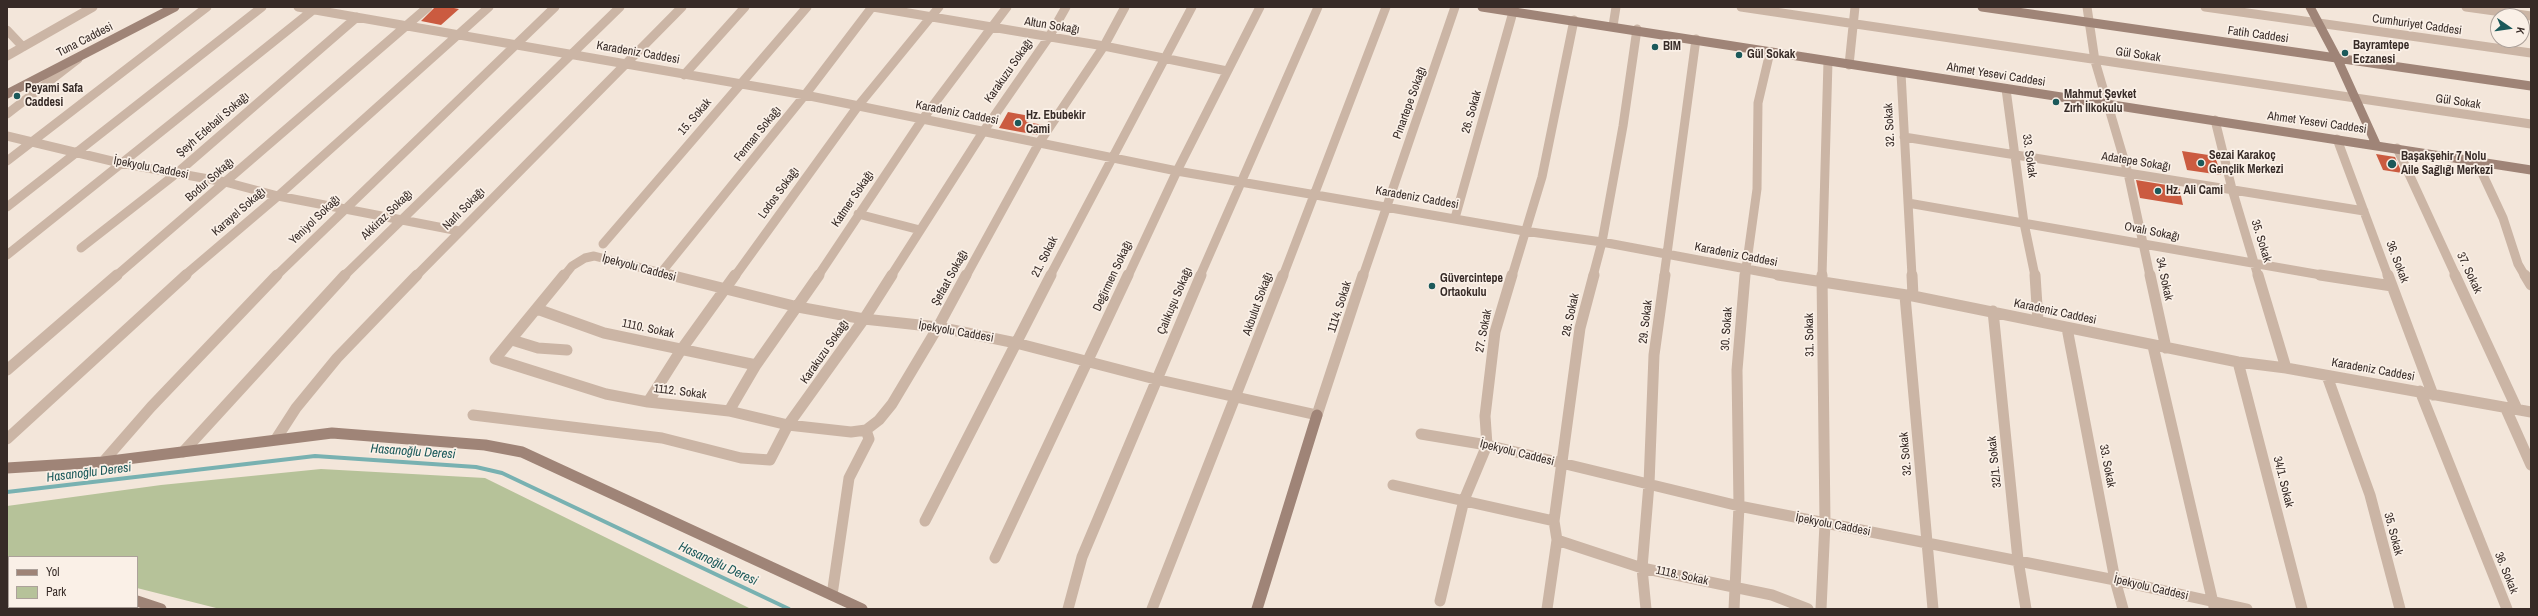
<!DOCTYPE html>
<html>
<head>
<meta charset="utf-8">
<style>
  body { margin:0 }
  #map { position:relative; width:2538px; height:616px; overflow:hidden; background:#f3e6da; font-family:"Archivo Narrow",sans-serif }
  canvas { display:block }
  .frame { position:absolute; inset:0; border:8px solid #372b27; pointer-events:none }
  .legend { position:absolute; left:8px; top:556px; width:130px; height:52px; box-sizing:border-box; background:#faf0e7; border:1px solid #aca19a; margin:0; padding:5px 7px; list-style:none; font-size:12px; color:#372b27 }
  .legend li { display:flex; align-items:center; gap:8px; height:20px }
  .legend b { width:20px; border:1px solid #aca19a }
  .north { position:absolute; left:2490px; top:8px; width:40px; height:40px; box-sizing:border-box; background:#faf0e7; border:1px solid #aca19a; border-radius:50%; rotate:103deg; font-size:11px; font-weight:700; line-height:16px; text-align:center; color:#372b27 }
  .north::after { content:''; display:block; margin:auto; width:14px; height:18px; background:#1b595a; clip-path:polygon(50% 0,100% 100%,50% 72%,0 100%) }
</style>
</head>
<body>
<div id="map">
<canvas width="2538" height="616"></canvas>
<div class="frame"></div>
<ul class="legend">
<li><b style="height:5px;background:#9f8477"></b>Yol</li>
<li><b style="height:11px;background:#b6c299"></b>Park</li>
</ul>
<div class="north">K</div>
</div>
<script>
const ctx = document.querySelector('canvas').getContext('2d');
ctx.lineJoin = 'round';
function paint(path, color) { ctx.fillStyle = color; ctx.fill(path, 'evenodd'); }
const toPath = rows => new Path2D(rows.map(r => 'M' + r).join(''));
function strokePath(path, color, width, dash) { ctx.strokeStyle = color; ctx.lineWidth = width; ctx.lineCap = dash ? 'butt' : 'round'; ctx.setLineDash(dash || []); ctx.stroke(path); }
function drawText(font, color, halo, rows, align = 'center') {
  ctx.font = font + ' "Archivo Narrow",sans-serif'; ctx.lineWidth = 3.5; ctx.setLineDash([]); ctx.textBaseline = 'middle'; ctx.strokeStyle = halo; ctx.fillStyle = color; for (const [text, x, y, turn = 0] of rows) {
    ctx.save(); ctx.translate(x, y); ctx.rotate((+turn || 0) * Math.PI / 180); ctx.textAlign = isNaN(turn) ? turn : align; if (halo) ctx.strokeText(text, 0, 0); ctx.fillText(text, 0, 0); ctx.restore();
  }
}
paint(toPath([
  [321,469,485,478,751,609,220,609,137,588,137,557,7,556,7,506,161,485]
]), '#b6c299');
strokePath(toPath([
  [7,492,315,456,476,467,502,473,789,609]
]), '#78b1b1', 4);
paint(toPath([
  [449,7,459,9,441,25,421,21,435,7],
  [1008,112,1030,116,1026,122,1044,125,1037,135,999,128],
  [2182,151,2215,156,2221,175,2187,170],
  [2376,154,2395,157,2402,173,2383,170],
  [2136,180,2179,187,2183,205,2140,198]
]), '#cb5b40');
strokePath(toPath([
  [298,7,805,95,1177,171,1524,231,1602,242,1784,276],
  [873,7,1104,46,1227,71],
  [1741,7,2531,124],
  [2087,7,2095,61,2128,173,2150,276],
  [2205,7,2531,53],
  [2466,7,2531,16],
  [1613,26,1616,7],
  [7,30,23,47],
  [7,56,93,7],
  [1849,65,1855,7],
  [1901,73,1912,276],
  [684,75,745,7],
  [2006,89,2024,223,2035,276],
  [7,114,78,59],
  [2215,120,2232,189,2258,276],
  [7,136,120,163,225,182,278,196,459,231],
  [1904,137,2364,211],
  [2337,139,2388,276],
  [2397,148,2456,276],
  [2476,160,2503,218,2518,264,2525,276],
  [7,161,207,7],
  [1908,203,2327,276],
  [7,207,262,7],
  [858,214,920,230],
  [1455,218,1513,12],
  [603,244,807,7],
  [81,248,177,173,357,17],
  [7,255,313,10],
  [660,274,805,95,872,7],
  [116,276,428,7],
  [184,276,278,196,489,7],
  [276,276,555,7],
  [344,276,620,7],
  [416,276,682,7],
  [564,276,572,266,585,258,594,256,674,276],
  [735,276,858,106,939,7],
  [818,276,922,120,1007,7],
  [891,276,983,132,1049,37,1066,7],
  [966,276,1039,143,1104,46,1125,7],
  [1050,276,1192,7],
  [1128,276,1177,171,1260,7],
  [1200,276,1318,7],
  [1283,276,1386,7],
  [1363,276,1455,7],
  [1512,276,1542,177,1574,20],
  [1593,276,1602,242,1623,126,1637,29],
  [1664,276,1696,39],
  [1745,276,1757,189,1758,103,1770,52],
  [1822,276,1828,61]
]), '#cbb5a5', 9);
strokePath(toPath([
  [564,275,495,359,606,394,648,402,729,411,788,425,851,432,866,430,879,420,892,404,938,327],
  [670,275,798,307,864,319,938,327],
  [1778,275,1913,296,2238,362,2286,368,2531,412],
  [1912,275,1913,296],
  [2035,275,2038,321],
  [2150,275,2166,348],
  [2258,275,2286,368],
  [2320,275,2392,286],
  [2388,275,2433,395],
  [2455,275,2517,409],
  [2525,275,2531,285],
  [1905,296,1933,609],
  [537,309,604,333,756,365],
  [1993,311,2018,560,2026,609],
  [938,327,1016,343,1155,379,1317,415,1363,275],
  [938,327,966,275],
  [2067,328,2115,580,2123,609],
  [512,340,538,348,567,350],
  [2153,346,2214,607],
  [2238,362,2302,609],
  [7,370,117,275],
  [2327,376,2370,495,2400,609],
  [2420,391,2507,609],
  [648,402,681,350,735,275],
  [2506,409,2531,465],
  [729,411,756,365,819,275],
  [473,415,662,438,741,458,770,460,788,425,864,319,892,275],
  [1421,434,1487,445,1739,506,2115,580,2247,609],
  [7,439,186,275],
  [276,439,296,408,337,358,417,275],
  [183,452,345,275],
  [103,462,151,407,277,275],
  [1393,485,1554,521],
  [925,521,1051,275],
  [1557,540,1642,568,1772,595,1808,609],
  [995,558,1128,275],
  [832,595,849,478,869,439,866,430],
  [1440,601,1464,500,1487,445,1485,416,1495,332,1512,275],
  [1068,609,1082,557,1201,275],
  [1152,609,1283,275],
  [1547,609,1557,540,1554,521,1580,328,1594,275],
  [1646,609,1642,568,1649,484,1654,355,1665,275],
  [1734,609,1739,506,1737,370,1745,275],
  [1821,609,1825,523,1822,275]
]), '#cbb5a5', 11);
strokePath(toPath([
  [1482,7,2531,170],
  [1982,7,2531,86],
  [2310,7,2337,58,2376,144],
  [7,94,175,7]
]), '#9f8477', 9);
strokePath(toPath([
  [7,468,103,462,332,433,485,445,522,452,862,609],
  [7,567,9,567],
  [137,601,161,609],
  [1257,609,1317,415]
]), '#9f8477', 11);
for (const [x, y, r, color] of [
  [1655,47,4,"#1b595a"],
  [2345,53,4,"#1b595a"],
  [1739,55,4,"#1b595a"],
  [17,96,4,"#1b595a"],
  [2056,102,4,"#1b595a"],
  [1018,123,4,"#1b595a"],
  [2201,163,4,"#1b595a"],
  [2392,164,5,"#1b595a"],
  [2158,191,4,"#1b595a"],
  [1432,286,4,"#1b595a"]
]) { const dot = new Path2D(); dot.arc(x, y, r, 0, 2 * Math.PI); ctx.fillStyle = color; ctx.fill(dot); strokePath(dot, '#faf0e7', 1.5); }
drawText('12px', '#372b27', '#faf0e7', [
  ["Cumhuriyet Caddesi",2417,25,8],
  ["Altun Sokağı",1052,26,9],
  ["Fatih Caddesi",2258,35,8],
  ["Tuna Caddesi",85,40,-27],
  ["Karadeniz Caddesi",638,53,10],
  ["Gül Sokak",2138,55,8],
  ["Karakuzu Sokağı",1009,71,-55],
  ["Ahmet Yesevi Caddesi",1996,75,9],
  ["Gül Sokak",2458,102,8],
  ["Pınartepe Sokağı",1410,103,-70],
  ["26. Sokak",1472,112,-74],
  ["Karadeniz Caddesi",957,113,11],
  ["15. Sokak",695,117,-49],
  ["Ahmet Yesevi Caddesi",2317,123,8],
  ["Şeyh Edebali Sokağı",213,125,-41],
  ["32. Sokak",1890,125,-93],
  ["Ferman Sokağı",758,134,-51],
  ["33. Sokak",2029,156,82],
  ["Adatepe Sokağı",2136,162,9],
  ["İpekyolu Caddesi",151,168,11],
  ["Bodur Sokağı",210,180,-41],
  ["Lodos Sokağı",779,193,-54],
  ["Karadeniz Caddesi",1417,198,10],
  ["Katmer Sokağı",853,199,-56],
  ["Narlı Sokağı",464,209,-45],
  ["Karayel Sokağı",239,212,-41],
  ["Akkiraz Sokağı",387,215,-44],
  ["Yeniyol Sokağı",315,220,-44],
  ["Ovalı Sokağı",2152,232,11],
  ["35. Sokak",2261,241,73],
  ["Karadeniz Caddesi",1736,255,11],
  ["21. Sokak",1045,257,-63],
  ["36. Sokak",2397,262,69],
  ["İpekyolu Caddesi",639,268,15],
  ["37. Sokak",2469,273,65],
  ["Değirmen Sokağı",1113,276,-65],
  ["Şefaat Sokağı",950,278,-61],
  ["34. Sokak",2164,279,78],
  ["Çalıkuşu Sokağı",1175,301,-67],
  ["Akbulut Sokağı",1258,304,-70],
  ["1114. Sokak",1340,307,-72],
  ["Karadeniz Caddesi",2055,312,12],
  ["28. Sokak",1571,315,-78],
  ["29. Sokak",1646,322,-83],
  ["1110. Sokak",648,329,12],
  ["30. Sokak",1727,329,-86],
  ["27. Sokak",1484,331,-79],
  ["İpekyolu Caddesi",956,332,10],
  ["31. Sokak",1810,335,-91],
  ["Karakuzu Sokağı",825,352,-55],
  ["Karadeniz Caddesi",2373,370,10],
  ["1112. Sokak",680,392,7],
  ["İpekyolu Caddesi",1517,453,14],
  ["32. Sokak",1906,454,-95],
  ["32/1. Sokak",1995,462,-96],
  ["33. Sokak",2107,466,79],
  ["34/1. Sokak",2283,482,76],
  ["İpekyolu Caddesi",1833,525,11],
  ["35. Sokak",2393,534,75],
  ["36. Sokak",2506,573,68],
  ["1118. Sokak",1682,576,12],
  ["İpekyolu Caddesi",2151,588,13]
]);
drawText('bold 12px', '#372b27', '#faf0e7', [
  ["Bayramtepe",2353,46],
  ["Eczanesi",2353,60],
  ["BIM",1663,47],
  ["Gül Sokak",1747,55],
  ["Peyami Safa",25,89],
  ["Caddesi",25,103],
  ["Mahmut Şevket",2064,95],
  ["Zırh İlkokulu",2064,109],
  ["Hz. Ebubekir",1026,116],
  ["Cami",1026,130],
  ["Sezai Karakoç",2209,156],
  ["Gençlik Merkezi",2209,170],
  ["Başakşehir 7 Nolu",2401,157],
  ["Aile Sağlığı Merkezi",2401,171],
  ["Hz. Ali Cami",2166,191],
  ["Güvercintepe",1440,279],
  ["Ortaokulu",1440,293]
], 'left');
drawText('italic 13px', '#1b595a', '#faf0e7', [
  ["Hasanoğlu Deresi",413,452,4],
  ["Hasanoğlu Deresi",89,473,-7],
  ["Hasanoğlu Deresi",718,564,25]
]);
</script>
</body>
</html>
